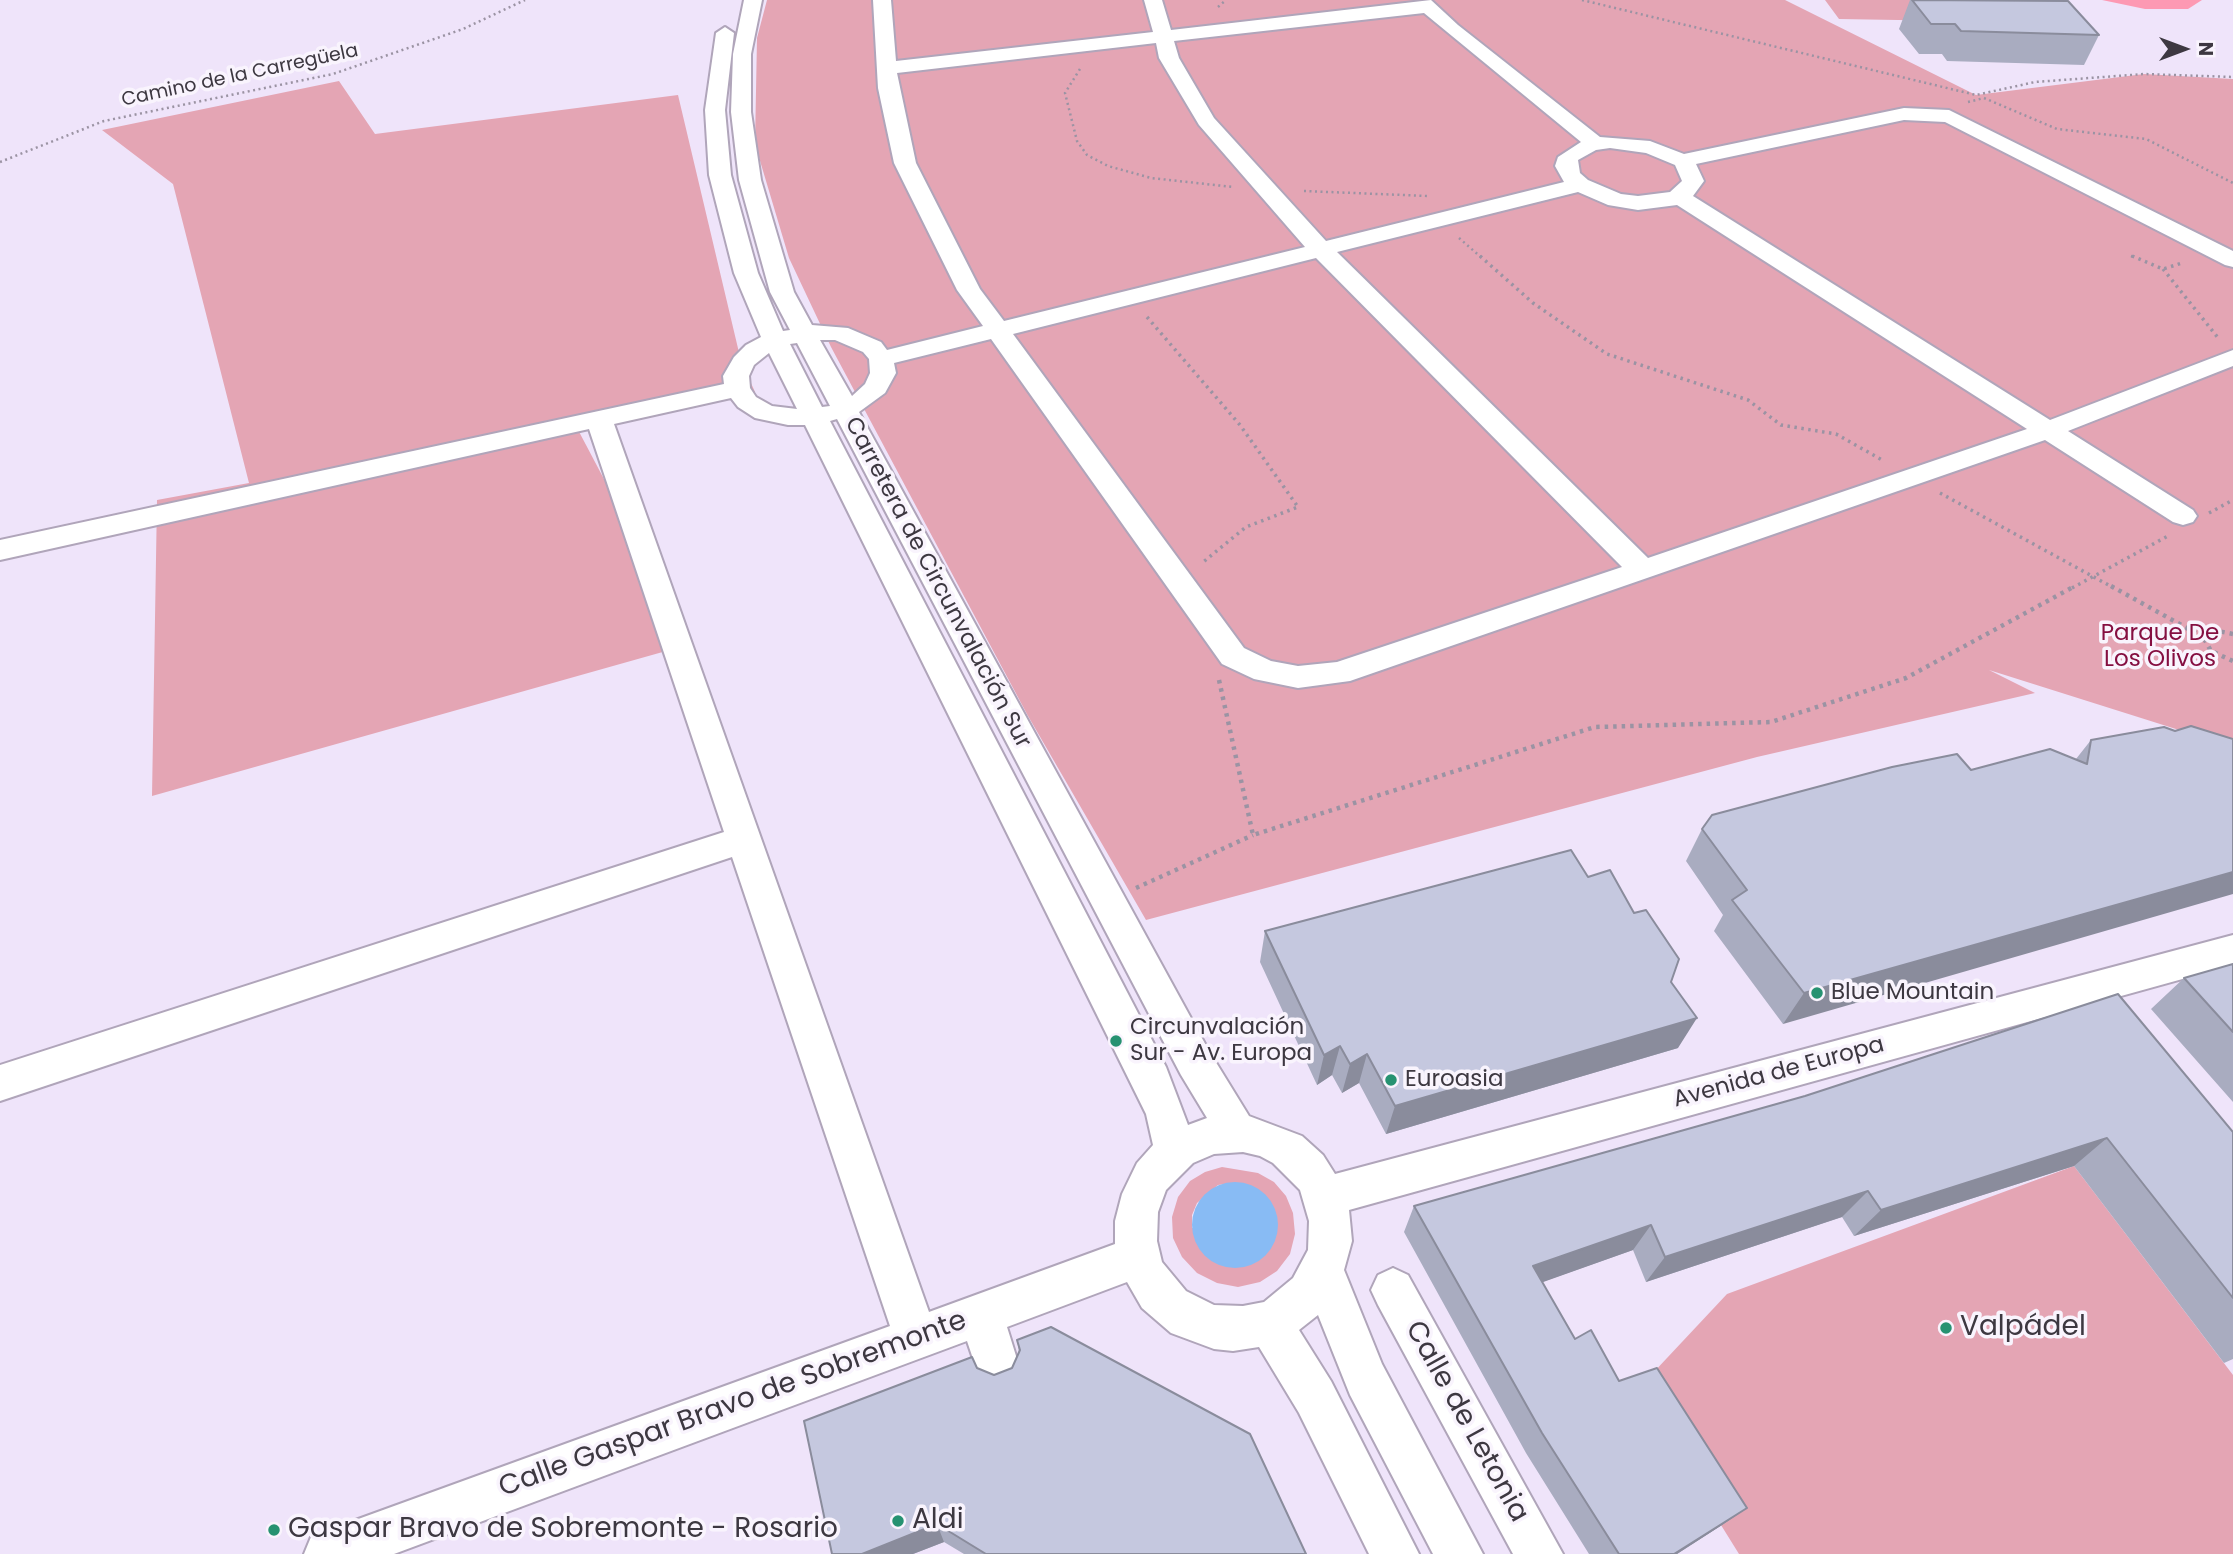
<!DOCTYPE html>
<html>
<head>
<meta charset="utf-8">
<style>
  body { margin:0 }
  #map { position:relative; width:2233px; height:1554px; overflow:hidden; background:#efe4fa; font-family:Poppins,sans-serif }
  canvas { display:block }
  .north { position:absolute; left:2149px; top:14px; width:70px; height:70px; -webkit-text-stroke:5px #f9f4fd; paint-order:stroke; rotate:90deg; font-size:19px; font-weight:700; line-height:28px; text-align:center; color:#3d3841 }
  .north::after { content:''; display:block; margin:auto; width:24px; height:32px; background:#3d3841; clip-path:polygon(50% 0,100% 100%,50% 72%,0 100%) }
</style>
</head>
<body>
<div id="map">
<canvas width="2233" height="1554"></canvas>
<div class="north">N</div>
</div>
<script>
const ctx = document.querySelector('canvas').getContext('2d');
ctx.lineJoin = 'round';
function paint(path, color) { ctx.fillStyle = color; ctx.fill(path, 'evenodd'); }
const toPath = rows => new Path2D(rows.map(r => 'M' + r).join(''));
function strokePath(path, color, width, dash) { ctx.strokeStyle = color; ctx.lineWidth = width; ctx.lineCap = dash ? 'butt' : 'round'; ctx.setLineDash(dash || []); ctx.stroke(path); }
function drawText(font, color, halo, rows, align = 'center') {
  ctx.font = font + ' Poppins,sans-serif'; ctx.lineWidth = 7; ctx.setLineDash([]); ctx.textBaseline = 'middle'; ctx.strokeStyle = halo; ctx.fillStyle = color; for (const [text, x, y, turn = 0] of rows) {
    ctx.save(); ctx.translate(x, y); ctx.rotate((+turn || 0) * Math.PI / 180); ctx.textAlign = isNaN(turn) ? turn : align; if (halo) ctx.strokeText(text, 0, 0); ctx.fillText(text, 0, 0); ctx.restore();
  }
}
paint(toPath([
  [767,0,1785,0,1976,95,2144,74,2233,79,2233,747,1989,670,2035,693,1757,757,1146,920,1028,716,831,347,789,258,755,144,757,38],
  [1825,0,1940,0,1957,21,1839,19],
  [339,81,375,134,678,95,741,361,755,392,576,426,691,644,152,796,157,500,249,483,173,184,102,130],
  [2074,1166,2233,1375,2233,1554,1739,1554,1637,1390,1727,1294],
  [1222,1167,1258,1173,1274,1182,1286,1196,1293,1213,1295,1234,1290,1254,1277,1271,1260,1282,1238,1287,1217,1283,1197,1273,1182,1257,1173,1238,1172,1217,1178,1197,1190,1181,1205,1172],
  [1233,1183,1261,1192,1271,1203,1192,1228,1192,1215,1197,1203,1218,1185]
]), '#e4a5b4');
paint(toPath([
  [2102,0,2202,0,2188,9,2145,9]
]), '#fd99b3');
paint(toPath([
  '1192 1225a43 43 0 1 1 86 0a43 43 0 1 1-86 0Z'
]), '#88bbf4');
const minor = toPath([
  [744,0,762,0,751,54,751,112,761,180,794,292,812,325,848,328,881,342,887,350,983,326,957,290,894,163,878,88,873,0,891,0,896,61,1153,32,1144,0,1162,0,1171,30,1431,0,1458,25,1600,137,1650,141,1684,154,1904,108,1949,110,2233,251,2233,267,2225,265,1945,122,1904,120,1696,164,1704,181,1693,196,2050,420,2233,350,2233,366,2068,431,2193,510,2197,516,2193,522,2183,525,2173,522,2045,440,1350,681,1298,688,1254,679,1222,664,991,339,894,363,896,373,885,393,859,412,1209,1051,1249,1116,1302,1136,1323,1155,1335,1174,2233,935,2233,965,1349,1210,1352,1241,1344,1270,1382,1364,1483,1554,1433,1554,1350,1395,1318,1315,1299,1330,1331,1381,1419,1554,1369,1554,1299,1413,1259,1347,1233,1351,1214,1349,1171,1333,1142,1308,1127,1282,1007,1327,1021,1372,1015,1388,999,1394,983,1388,967,1341,394,1554,304,1554,311,1537,328,1530,890,1326,732,857,0,1101,0,1065,724,832,589,429,0,560,0,540,724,384,723,376,734,357,746,345,761,337,734,273,709,175,705,110,716,33,725,27,734,33,725,110,731,175,758,273,783,331,790,330,770,292,739,180,731,112,733,54,744,0],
  [1424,13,1581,142,1558,157,1555,166,1564,182,1326,241,1214,118,1179,58,1174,41,1424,13],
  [1156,43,1159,58,1199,125,1305,247,1004,321,980,289,916,163,897,73,1156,43],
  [1610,148,1646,153,1675,165,1682,181,1670,192,1638,196,1621,194,1588,180,1580,173,1578,160,1596,150,1610,148],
  [1578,192,1608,205,1638,210,1677,205,2027,429,1648,558,1337,252,1578,192],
  [1316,258,1622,567,1337,662,1298,666,1271,661,1244,648,1013,334,1316,258],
  [820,340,835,340,863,352,869,359,870,373,865,384,852,396,820,340],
  [797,343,830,406,822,407,790,344,797,343],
  [769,353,797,409,772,406,756,397,750,388,749,376,754,365,769,353],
  [731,398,738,407,755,418,788,425,805,425,1146,1114,1153,1145,1137,1163,1122,1194,1115,1221,1115,1244,929,1312,614,424,731,398],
  [837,419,1181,1075,1207,1118,1188,1125,1166,1067,830,421,837,419],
  [1243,1152,1260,1156,1273,1163,1300,1190,1309,1221,1308,1250,1293,1278,1264,1302,1243,1306,1214,1305,1186,1291,1162,1262,1157,1241,1158,1212,1166,1190,1193,1163,1214,1154,1243,1152],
  [1393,1268,1408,1275,1563,1554,1513,1554,1378,1305,1371,1290,1378,1275,1393,1268]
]);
strokePath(minor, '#b0a5ba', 4);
strokePath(toPath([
  [1582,0,1976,95,2035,82,2144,74,2233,77],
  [1218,7,1226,0],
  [1080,69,1065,93,1077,141,1087,155,1108,166,1151,178,1233,187],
  [1968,102,1984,98,2057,129,2146,139,2233,183],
  [0,162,104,121,333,74,463,29,525,0],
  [1304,191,1428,196],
  [1459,238,1482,258],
  [2131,256,2136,258]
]), '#9b93a3', 2.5, [2, 3.5]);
strokePath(toPath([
  [1480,256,1533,303,1607,354,1748,400,1781,425,1836,434,1884,461],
  [2132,256,2163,269,2182,263],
  [2163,269,2219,339],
  [1147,317,1240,425,1298,507,1246,527,1202,563],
  [1940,493,2114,588],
  [2209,513,2233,500],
  [2072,588,2168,536]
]), '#9b93a3', 3.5, [2.5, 4.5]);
strokePath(toPath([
  [2111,586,2203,637],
  [2233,634,2218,631,2203,637,2211,651,2233,661],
  [1219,680,1253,835,1595,727,1771,722,1906,678,2075,586],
  [1136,888,1253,835]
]), '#9b93a3', 4.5, [3.5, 5]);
paint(minor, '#fff');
paint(toPath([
  [1910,0,1987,0,2099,35,2084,65,1947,61,1942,54,1919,54,1899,29],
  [2164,727,1783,1024,1714,931,1723,915,1686,861,1702,829,1971,770,2076,759,2091,740],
  [1588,877,1671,982,1678,1048,1386,1134,1359,1083,1342,1093,1332,1075,1317,1085,1260,962,1265,931],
  [2233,964,2233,1102,2151,1009,2184,978],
  [1805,1096,2233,1132,2233,1359,2224,1363,2074,1166,1854,1236,1842,1217,1646,1282,1633,1250,1542,1282,1575,1339,1747,1508,1722,1525,1677,1554,1589,1554,1526,1453,1404,1232,1414,1206],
  [1017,1340,1306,1554,964,1554,944,1542,913,1554,977,1368,994,1375,1012,1368,1019,1352]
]), '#a9acc0');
paint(toPath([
  [2233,872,2233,894,1783,1024,1804,993],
  [1697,1018,1678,1048,1386,1134,1395,1106],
  [1340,1046,1332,1075,1317,1085,1324,1055],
  [1367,1054,1359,1083,1342,1093,1350,1064],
  [2107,1138,2074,1166,1854,1236,1881,1210],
  [1868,1191,1842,1217,1646,1282,1665,1257],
  [1651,1225,1633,1250,1518,1291,1533,1266],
  [1747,1508,1722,1525,1677,1554,1674,1554],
  [937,1524,944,1542,913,1554,862,1554]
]), '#8a8c9c');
const building = toPath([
  [1912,0,2068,1,2099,35,1961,31,1955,24,1931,24,1912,0],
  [2191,726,2233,739,2233,872,1804,993,1732,900,1747,890,1702,829,1712,815,1892,767,1957,754,1971,770,2050,749,2087,764,2091,740,2164,727,2175,731,2191,726],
  [1571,850,1588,877,1610,870,1634,913,1646,910,1679,959,1671,982,1697,1018,1395,1106,1367,1054,1350,1064,1340,1046,1324,1055,1265,931,1571,850],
  [2233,964,2233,1032,2184,978,2233,964],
  [2118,994,2233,1132,2233,1298,2107,1138,1881,1210,1868,1191,1665,1257,1651,1225,1533,1266,1575,1339,1591,1330,1619,1381,1657,1368,1747,1508,1674,1554,1619,1554,1542,1433,1414,1206,1805,1096,2118,994],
  [1051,1327,1250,1434,1306,1554,986,1554,937,1524,862,1554,832,1554,804,1421,972,1357,977,1368,994,1375,1012,1368,1020,1350,1017,1340,1051,1327]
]);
paint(building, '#c5c8df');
strokePath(building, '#8a8c9c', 2);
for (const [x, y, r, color] of [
  [1817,993,7,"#269271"],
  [1116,1041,7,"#269271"],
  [1391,1080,7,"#269271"],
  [1946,1328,7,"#269271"],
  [898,1521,7,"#269271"],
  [274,1530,7,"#269271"]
]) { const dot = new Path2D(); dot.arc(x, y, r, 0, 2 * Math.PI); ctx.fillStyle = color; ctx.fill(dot); strokePath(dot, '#f9f4fd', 2.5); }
drawText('19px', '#3d3841', '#f9f4fd', [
  ["Camino de la Carregüela",240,76,-12]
]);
drawText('23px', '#3d3841', '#f9f4fd', [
  ["Carretera de Circunvalación Sur",937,583,62],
  ["Avenida de Europa",1779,1073,-15]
]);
drawText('23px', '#850f41', '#f9f4fd', [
  ["Parque De",2160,634],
  ["Los Olivos",2160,660]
]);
drawText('23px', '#3d3841', '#f9f4fd', [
  ["Blue Mountain",1831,993],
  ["Circunvalación",1130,1028],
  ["Sur - Av. Europa",1130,1054],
  ["Euroasia",1405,1080]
], 'left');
drawText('28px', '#3d3841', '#f9f4fd', [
  ["Valpádel",1960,1328],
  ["Aldi",912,1521],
  ["Gaspar Bravo de Sobremonte - Rosario",288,1530]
], 'left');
drawText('28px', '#3d3841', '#f9f4fd', [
  ["Calle Gaspar Bravo de Sobremonte",733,1405,-20],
  ["Calle de Letonia",1466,1422,61]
]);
</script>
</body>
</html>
